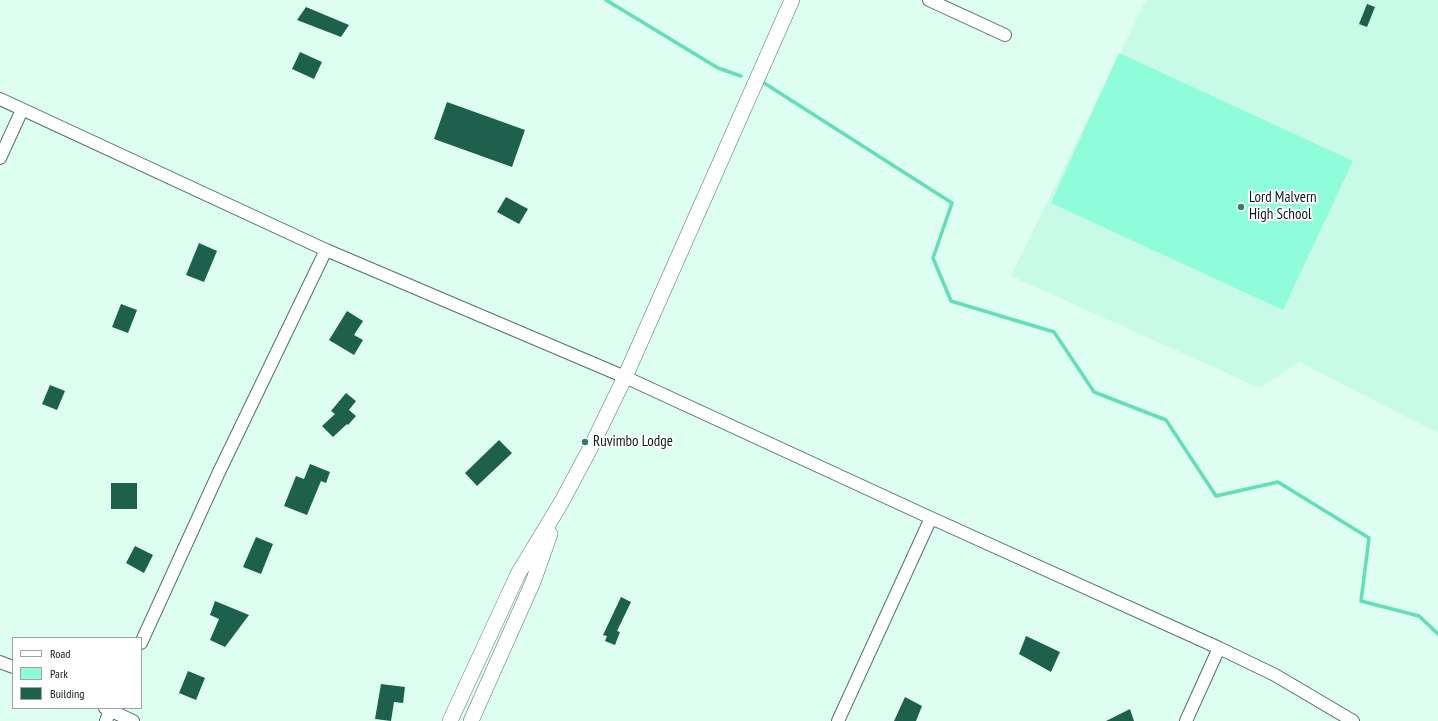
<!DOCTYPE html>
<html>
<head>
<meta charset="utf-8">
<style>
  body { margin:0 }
  #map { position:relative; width:1438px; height:721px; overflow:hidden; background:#ddfef1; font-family:"PT Sans Narrow",sans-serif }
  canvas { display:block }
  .legend { position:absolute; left:12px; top:637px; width:130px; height:72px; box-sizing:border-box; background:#fff; border:1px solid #9ea4a2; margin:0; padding:5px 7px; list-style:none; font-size:12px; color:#0c1b16 }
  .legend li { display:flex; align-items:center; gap:8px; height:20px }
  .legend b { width:20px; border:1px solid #9ea4a2 }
</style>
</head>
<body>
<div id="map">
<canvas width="1438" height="721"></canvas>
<ul class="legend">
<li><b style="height:5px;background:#fff"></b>Road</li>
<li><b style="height:11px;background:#8ffdd9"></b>Park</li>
<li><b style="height:11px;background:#1d614d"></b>Building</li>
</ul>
</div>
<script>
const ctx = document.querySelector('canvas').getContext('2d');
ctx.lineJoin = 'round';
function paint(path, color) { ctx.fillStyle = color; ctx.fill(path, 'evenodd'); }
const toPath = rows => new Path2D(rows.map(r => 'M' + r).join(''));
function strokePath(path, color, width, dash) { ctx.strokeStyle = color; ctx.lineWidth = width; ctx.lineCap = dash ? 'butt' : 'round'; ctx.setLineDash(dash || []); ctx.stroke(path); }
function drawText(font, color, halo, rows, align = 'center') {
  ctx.font = font + ' "PT Sans Narrow",sans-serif'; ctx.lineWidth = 4; ctx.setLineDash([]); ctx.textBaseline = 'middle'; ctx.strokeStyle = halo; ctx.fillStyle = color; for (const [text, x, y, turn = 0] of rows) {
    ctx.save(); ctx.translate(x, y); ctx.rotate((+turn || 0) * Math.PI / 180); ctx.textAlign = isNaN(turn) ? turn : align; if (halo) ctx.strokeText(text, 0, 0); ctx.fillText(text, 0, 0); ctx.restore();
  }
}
paint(toPath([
  [1146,0,1438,0,1438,433,1299,362,1260,388,1011,276]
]), '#c7fae7');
paint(toPath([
  [1119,53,1353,161,1283,310,1051,203]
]), '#8ffdd9');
strokePath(toPath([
  [606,0,718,68,741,76],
  [761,81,952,203,933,258,951,301,1054,332,1094,392,1166,420,1216,496,1278,482,1369,538,1361,601,1419,616,1438,634]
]), '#62deb8', 3.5);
paint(toPath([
  [1367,4,1375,7,1367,27,1359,24],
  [306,7,349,25,341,37,297,20],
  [300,52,322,62,314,79,292,69],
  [447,102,525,130,512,167,434,139],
  [506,197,528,209,519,224,497,212],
  [199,243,217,251,204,282,186,275],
  [121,304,137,310,128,333,112,327],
  [347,311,363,321,354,335,363,340,354,355,329,340],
  [50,385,65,391,57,410,42,404],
  [346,393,356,401,349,410,356,416,348,425,347,424,333,437,322,426,335,414,331,411],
  [499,440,512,453,477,486,465,473],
  [310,464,330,472,326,483,321,481,307,515,284,506,296,476,304,479],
  [111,483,137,483,137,509,111,509],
  [256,537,273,544,261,574,243,567],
  [135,546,153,555,144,573,126,563],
  [621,597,631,602,617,631,620,632,615,645,605,641,607,636,603,635],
  [215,601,249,615,225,647,210,640,219,619,210,615],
  [1026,636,1060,652,1051,672,1019,654],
  [188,671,205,678,196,700,179,693],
  [381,684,405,687,403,703,394,702,391,721,375,719],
  [905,697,922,706,916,721,894,721],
  [1130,709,1134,721,1106,721]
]), '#1d614d');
const minor = toPath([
  [929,0,1005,35],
  [0,99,326,250,625,377,931,518,1219,648,1275,675,1353,721],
  [0,158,22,110],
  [141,643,219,472,326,250],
  [0,662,13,667],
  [105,708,133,721],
  [106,721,111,708],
  [838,721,931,518],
  [1186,721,1219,648]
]);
const tertiary = toPath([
  [450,721,518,574,561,503,593,443,625,377,792,0],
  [471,721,533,582,550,534]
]);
strokePath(minor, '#4f7467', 14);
strokePath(tertiary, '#4f7467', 16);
strokePath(minor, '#fff', 12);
strokePath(tertiary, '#fff', 15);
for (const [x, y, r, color] of [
  [1241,207,4,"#3c7a66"],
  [585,442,4,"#3c7a66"]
]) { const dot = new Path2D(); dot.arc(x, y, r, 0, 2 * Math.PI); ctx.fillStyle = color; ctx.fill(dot); strokePath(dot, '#fff', 1.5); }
drawText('15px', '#0c1b16', '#fff', [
  ["Lord Malvern",1249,198],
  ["High School",1249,215],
  ["Ruvimbo Lodge",593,442]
], 'left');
</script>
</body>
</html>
